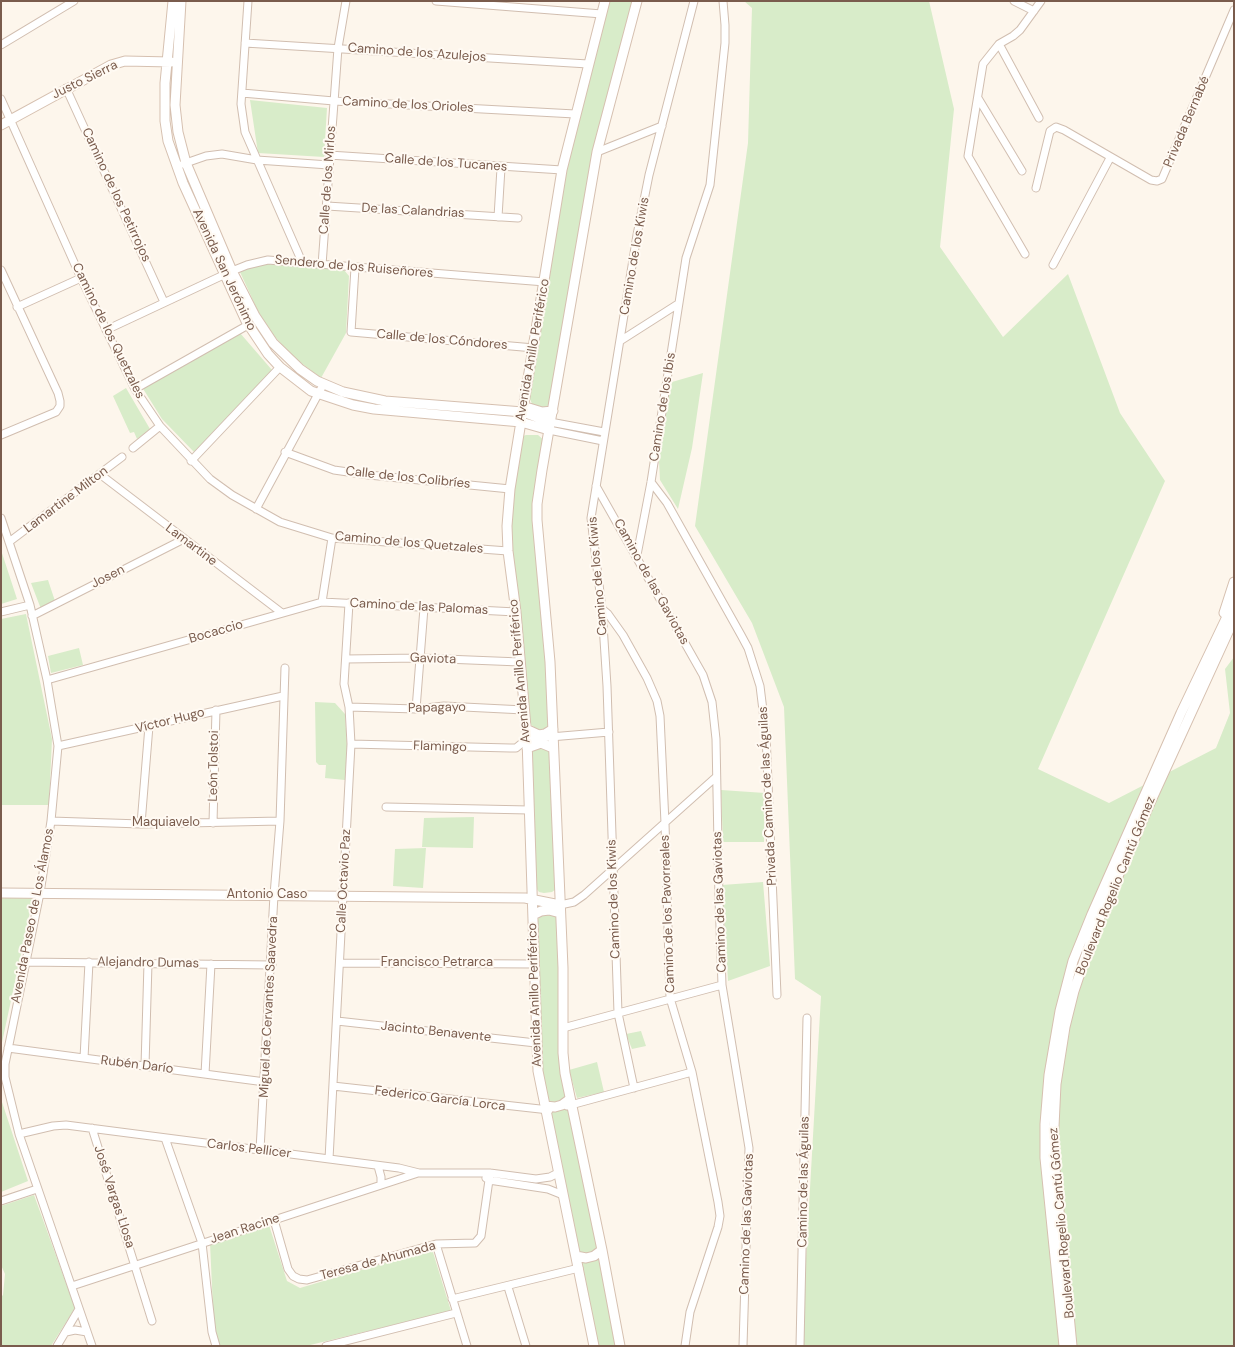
<!DOCTYPE html>
<html>
<head>
<meta charset="utf-8">
<style>
  body { margin:0 }
  #map { position:relative; width:1235px; height:1347px; overflow:hidden; background:#fdf6ec; font-family:"DM Sans",sans-serif }
  canvas { display:block }
  .frame { position:absolute; inset:0; border:2px solid #7a5c4d; pointer-events:none }
</style>
</head>
<body>
<div id="map">
<canvas width="1235" height="1347"></canvas>
<div class="frame"></div>
</div>
<script>
const ctx = document.querySelector('canvas').getContext('2d');
ctx.lineJoin = 'round';
function paint(path, color) { ctx.fillStyle = color; ctx.fill(path, 'evenodd'); }
const toPath = rows => new Path2D(rows.map(r => 'M' + r).join(''));
function strokePath(path, color, width, dash) { ctx.strokeStyle = color; ctx.lineWidth = width; ctx.lineCap = dash ? 'butt' : 'round'; ctx.setLineDash(dash || []); ctx.stroke(path); }
function drawText(font, color, halo, rows, align = 'center') {
  ctx.font = font + ' "DM Sans",sans-serif'; ctx.lineWidth = 4; ctx.setLineDash([]); ctx.textBaseline = 'middle'; ctx.strokeStyle = halo; ctx.fillStyle = color; for (const [text, x, y, turn = 0] of rows) {
    ctx.save(); ctx.translate(x, y); ctx.rotate((+turn || 0) * Math.PI / 180); ctx.textAlign = isNaN(turn) ? turn : align; if (halo) ctx.strokeText(text, 0, 0); ctx.fillText(text, 0, 0); ctx.restore();
  }
}
paint(toPath([
  [609,1,634,1,596,140,549,405,542,409,533,406,529,397,565,176],
  [744,1,929,1,954,109,940,247,1003,337,1068,274,1120,413,1165,481,1038,769,1109,803,1216,748,1230,713,1225,669,1234,657,1234,1346,801,1346,821,996,795,979,784,707,752,623,695,526,748,143,752,8],
  [250,100,327,108,324,157,258,153],
  [275,263,344,270,349,276,346,333,321,378,292,356,268,329,257,309,240,272,260,264],
  [240,333,272,370,194,452,162,419,142,387],
  [703,373,692,448,678,509,660,480,658,442,672,382],
  [126,388,150,429,137,439,134,432,130,433,113,396],
  [526,435,538,435,545,441,533,512,534,538,545,635,550,724,544,729,538,730,530,724,510,525,520,442,523,436],
  [1,550,17,599,1,604],
  [48,580,55,601,41,609,31,583],
  [26,614,52,739,49,805,1,805,1,619],
  [79,648,83,665,51,673,48,656],
  [315,702,335,703,345,714,347,746,345,780,325,778,326,765,319,765,316,762],
  [541,747,550,752,556,889,552,892,544,893,539,892,536,888,531,749],
  [721,790,765,793,764,842,723,842],
  [474,817,473,848,422,847,424,818],
  [426,848,423,888,393,886,395,849],
  [763,882,770,966,728,981,722,885],
  [1,898,33,898,1,1047],
  [552,914,557,916,558,925,560,1049,612,1317,615,1346,597,1346,541,1070,539,1035,538,919,541,915],
  [641,1031,646,1046,632,1049,626,1034],
  [597,1062,604,1092,577,1098,569,1070],
  [1,1099,28,1181,1,1192],
  [34,1195,75,1308,51,1346,1,1346,1,1297,3,1295,5,1274,1,1265,1,1206],
  [269,1225,287,1281,300,1288,432,1249,451,1311,306,1346,220,1346,214,1330,210,1243]
]), '#d8ecc9');
const street = toPath([
  [248,1,241,104,245,132,302,262],
  [436,1,602,14],
  [1014,1,1034,11],
  [245,43,588,64],
  [999,44,1039,118],
  [1,45,74,1],
  [66,88,164,302],
  [242,93,334,101,575,114],
  [978,98,1022,171],
  [1,99,81,278,135,389,160,426,210,479,232,495,280,522,332,538,508,551],
  [597,152,662,126],
  [329,155,562,170],
  [183,164,206,156,222,154,257,160,329,165],
  [1036,188,1050,131,1056,127,1064,130,1151,180,1157,181,1162,179,1234,10],
  [327,206,518,218],
  [498,217,501,168],
  [1025,254,968,156,983,64,999,44,1013,36,1020,30,1041,1],
  [322,265,338,48,346,1],
  [1053,265,1110,158],
  [355,268,351,332,534,348],
  [1,270,58,393,60,401,60,406,56,412,1,435],
  [17,307,81,278],
  [106,330,232,271,247,265,268,260,545,282],
  [620,341,678,304],
  [135,389,248,325],
  [550,422,604,432],
  [549,430,603,441],
  [133,448,160,426],
  [285,452,334,470,369,475,510,489],
  [191,461,280,367],
  [101,475,282,613],
  [651,482,667,503,741,635,748,648,760,686,766,735,777,995],
  [596,486,703,675,712,702,716,739,719,899,722,985,749,1148,743,1346],
  [256,509,323,385],
  [1,518,30,605,47,680,58,746,51,821,40,893,5,1064,5,1077,19,1134,92,1346],
  [9,542,122,457],
  [637,555,651,482,686,258,710,185,725,43,725,25,723,1],
  [322,602,332,538],
  [602,609,608,614,623,635,647,678,657,701,660,716,665,823,670,998,692,1072,718,1202,720,1216,718,1227,690,1312,685,1346],
  [1,612,30,605],
  [32,616,184,539],
  [346,659,420,658,520,662],
  [47,680,322,602,516,612],
  [349,707,416,709,444,706,524,710],
  [416,709,424,608],
  [351,744,510,748,516,748,527,739,609,732],
  [58,746,283,696],
  [386,807,529,810],
  [51,821,141,824,280,821],
  [213,823,216,710],
  [141,824,149,726],
  [560,905,574,902,584,895,716,777],
  [25,962,272,965],
  [340,963,534,964],
  [337,1021,536,1043],
  [563,1028,722,985],
  [8,1048,265,1082],
  [84,1058,89,962],
  [145,1066,148,963],
  [205,1074,211,964],
  [333,1086,549,1110],
  [634,1088,618,1013,607,686,602,609,591,518,637,235,649,175,694,1],
  [567,1106,692,1072],
  [92,1128,152,1321],
  [19,1134,53,1126,66,1125,399,1168,419,1173,490,1173,536,1179,550,1177,558,1173],
  [165,1138,202,1243,212,1332,216,1346],
  [260,1150,274,895,280,821,285,668],
  [329,1159,351,744,349,707,344,684,349,603],
  [378,1166,381,1177,381,1184],
  [486,1178,489,1180,548,1189,563,1195],
  [1,1201,37,1189],
  [274,1220,288,1269,293,1276,299,1279,307,1280,436,1244,475,1243,481,1236,490,1173],
  [436,1244,467,1346],
  [72,1286,418,1173],
  [508,1287,526,1346],
  [452,1299,579,1268],
  [66,1332,75,1330,87,1332],
  [57,1346,79,1309],
  [326,1346,456,1313],
  [800,1346,807,1018]
]);
const secondary = toPath([
  [173,1,165,83,165,121,168,141,183,183,246,321,268,354,280,367,311,391,353,405,374,409,521,422,549,430],
  [181,1,175,105,178,132,186,163,232,271,255,316,273,343,300,369,317,381,343,392,385,401,523,412,550,422],
  [1,125,111,65,125,61,171,62],
  [529,408,542,412,553,411],
  [1224,613,1234,582],
  [526,729,539,735,545,734,553,729],
  [527,748,541,743,553,748],
  [1,893,525,898,560,905],
  [533,915,541,911,549,910,560,913],
  [545,1106,555,1107,562,1105,570,1099],
  [576,1256,586,1258,594,1256,602,1250],
  [594,1346,538,1071,527,739,516,612,508,551,507,526,510,489,562,170,605,1],
  [620,1346,602,1250,565,1073,563,1053,563,968,550,662,537,520,537,504,542,470,597,152,637,1],
  [1064,1346,1045,1158,1045,1124,1049,1075,1060,1011,1073,961,1092,914,1181,713,1234,602],
  [1072,1346,1053,1148,1056,1084,1065,1027,1074,991,1094,931,1150,803,1234,619]
]);
strokePath(street, '#d1beb0', 9);
strokePath(secondary, '#d6c0b0', 11);
strokePath(street, '#fff', 7);
strokePath(secondary, '#fff', 9);
drawText('13px', '#7a5c4d', '#fffaf3', [
  ["Camino de los Azulejos",417,53,4],
  ["Justo Sierra",85,80,-26],
  ["Camino de los Orioles",408,105,3],
  ["Privada Bernabé",1187,122,-67],
  ["Calle de los Tucanes",446,163,4],
  ["Calle de los Mirlos",328,180,-86],
  ["Camino de los Petirrojos",116,195,65],
  ["De las Calandrias",413,211,3],
  ["Camino de los Kiwis",635,256,-80],
  ["Sendero de los Ruiseñores",354,267,5],
  ["Avenida San Jerónimo",224,270,65],
  ["Camino de los Quetzales",108,331,64],
  ["Calle de los Cóndores",442,340,5],
  ["Avenida Anillo Periférico",533,350,-80],
  ["Camino de los Ibis",663,407,-81],
  ["Calle de los Colibríes",408,478,6],
  ["Lamartine Milton",66,500,-37],
  ["Camino de los Quetzales",409,543,5],
  ["Lamartine",191,545,37],
  ["Camino de los Kiwis",598,576,-95],
  ["Josen",108,577,-27],
  ["Camino de las Gaviotas",651,582,61],
  ["Camino de las Palomas",419,607,3],
  ["Bocaccio",216,632,-16],
  ["Gaviota",433,659,2],
  ["Avenida Anillo Periférico",520,671,-95],
  ["Papagayo",437,708,-1],
  ["Víctor Hugo",170,721,-14],
  ["Flamingo",440,747,2],
  ["León Tolstoi",214,766,-89],
  ["Privada Camino de las Águilas",768,796,-93],
  ["Maquiavelo",166,823],
  ["Calle Octavio Paz",344,881,-87],
  ["Boulevard Rogelio Cantú Gómez",1116,886,-68],
  ["Antonio Caso",267,895],
  ["Camino de los Kiwis",614,899,-92],
  ["Camino de las Gaviotas",720,902,-92],
  ["Camino de los Pavorreales",668,914,-92],
  ["Avenida Paseo de Los Álamos",33,916,-79],
  ["Alejandro Dumas",148,963,1],
  ["Francisco Petrarca",437,963],
  ["Avenida Anillo Periférico",535,995,-92],
  ["Miguel de Cervantes Saavedra",269,1007,-87],
  ["Jacinto Benavente",436,1032,6],
  ["Rubén Darío",137,1065,7],
  ["Federico García Lorca",440,1099,7],
  ["Carlos Pellicer",249,1149,7],
  ["Camino de las Águilas",804,1182,-89],
  ["José Vargas Llosa",114,1197,72],
  ["Boulevard Rogelio Cantú Gómez",1062,1223,-95],
  ["Camino de las Gaviotas",747,1224,-88],
  ["Jean Racine",245,1229,-18],
  ["Teresa de Ahumada",378,1261,-15]
]);
</script>
</body>
</html>
